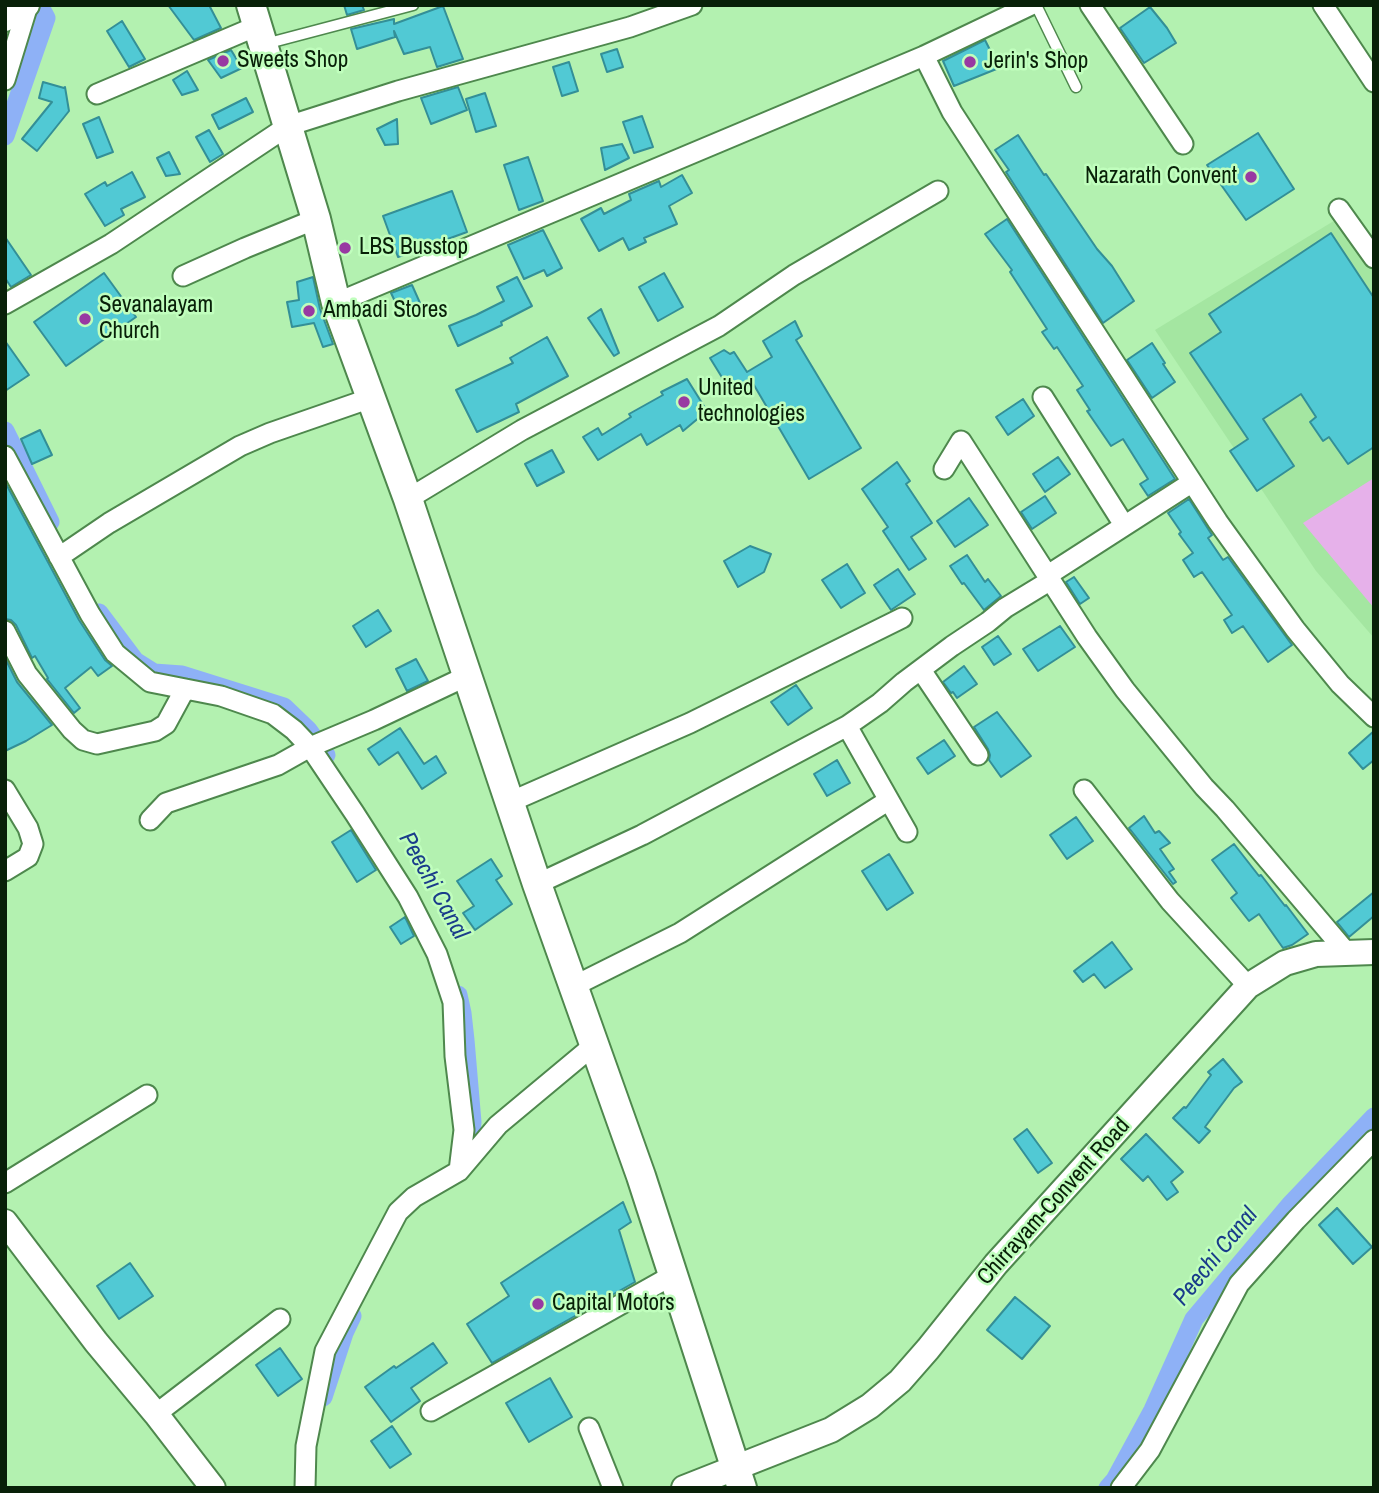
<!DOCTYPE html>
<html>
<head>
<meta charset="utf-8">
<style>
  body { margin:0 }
  #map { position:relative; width:1379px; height:1493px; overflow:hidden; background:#b3f1b0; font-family:"Archivo Narrow",sans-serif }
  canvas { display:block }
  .frame { position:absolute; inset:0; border:7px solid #082008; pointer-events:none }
</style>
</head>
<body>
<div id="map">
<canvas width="1379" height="1493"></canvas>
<div class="frame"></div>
</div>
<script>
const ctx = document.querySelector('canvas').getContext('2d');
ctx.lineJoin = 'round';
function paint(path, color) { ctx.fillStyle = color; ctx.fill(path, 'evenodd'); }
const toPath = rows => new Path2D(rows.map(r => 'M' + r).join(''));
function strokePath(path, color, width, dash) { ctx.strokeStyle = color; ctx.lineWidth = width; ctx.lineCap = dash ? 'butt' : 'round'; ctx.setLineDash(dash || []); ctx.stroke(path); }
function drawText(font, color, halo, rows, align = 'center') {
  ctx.font = font + ' "Archivo Narrow",sans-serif'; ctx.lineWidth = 5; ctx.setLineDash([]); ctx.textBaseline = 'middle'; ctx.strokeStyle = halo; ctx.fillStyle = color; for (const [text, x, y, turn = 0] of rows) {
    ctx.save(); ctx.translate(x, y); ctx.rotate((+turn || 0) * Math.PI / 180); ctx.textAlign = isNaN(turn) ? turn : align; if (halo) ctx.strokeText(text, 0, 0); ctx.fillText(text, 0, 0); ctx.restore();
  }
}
paint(toPath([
  [1337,219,1374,267,1374,638,1316,571,1155,330]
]), '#a4e6a1');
paint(toPath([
  [1374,478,1374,608,1303,523]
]), '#e6b1ea');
strokePath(toPath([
  [5,136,46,18,39,5],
  [5,431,50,522],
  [99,613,135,661,154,673,182,675,284,707,308,730,326,755],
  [458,995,462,1013,465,1040,472,1122,471,1132],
  [323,1397,344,1333,352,1316],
  [1108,1488,1115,1480,1153,1410,1194,1319,1290,1205,1374,1117]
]), '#8eb1f6', 19);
const building = toPath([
  [168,5,209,5,221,28,194,40,168,5],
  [344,5,362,5,364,10,347,15,344,5],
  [443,6,463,59,437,67,430,47,404,54,394,31,395,37,357,49,351,29,394,19,394,24,443,6],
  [1150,7,1167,28,1176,43,1144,63,1120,28,1150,7],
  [122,21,145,59,129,67,107,31,122,21],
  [985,40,999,68,954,86,943,61,985,40],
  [617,49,623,67,607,72,601,54,617,49],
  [231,50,242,68,221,78,208,60,231,50],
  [569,62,578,91,562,96,553,67,569,62],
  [187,71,198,90,182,95,173,80,187,71],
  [43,82,64,88,65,87,69,111,37,151,22,139,52,102,39,98,43,82],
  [458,87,467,110,431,124,421,98,458,87],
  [485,93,496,126,476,132,466,99,485,93],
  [246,98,253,112,219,129,212,115,246,98],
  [642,116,653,147,634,153,623,122,642,116],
  [99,117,113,152,97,158,83,124,99,117],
  [397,119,398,144,385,145,377,129,397,119],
  [209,130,223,154,210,162,196,137,209,130],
  [1258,133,1294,189,1246,220,1207,165,1258,133],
  [1018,135,1044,175,1046,174,1097,249,1112,266,1134,301,1103,323,1006,172,1009,170,995,150,1018,135],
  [622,144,629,158,605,170,601,148,622,144],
  [169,152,180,174,166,176,157,158,169,152],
  [528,157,543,201,519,210,504,165,528,157],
  [132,172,145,197,121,209,124,215,105,226,85,194,105,182,107,186,132,172],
  [682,175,692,193,669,206,677,224,644,238,646,242,629,250,623,238,599,251,581,219,601,208,604,214,631,200,629,194,659,181,661,187,682,175],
  [452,191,467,232,398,257,383,216,452,191],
  [1007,219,1175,479,1148,496,1140,484,1148,479,1123,439,1111,446,1087,411,1090,410,1077,390,1083,386,1057,347,1054,349,1042,332,1047,329,1010,272,1012,270,985,234,1007,219],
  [543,230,562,268,547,276,544,270,524,279,508,245,543,230],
  [1331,233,1374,298,1374,447,1348,464,1329,437,1323,441,1310,422,1316,417,1301,394,1263,419,1294,466,1257,491,1230,451,1248,439,1190,353,1221,332,1209,314,1331,233],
  [5,237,31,275,11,287,5,278,5,237],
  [104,273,136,317,66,366,34,322,104,273],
  [664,273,683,307,658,321,639,287,664,273],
  [313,277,320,309,333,344,323,347,314,323,292,327,287,302,299,300,297,282,313,277],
  [517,277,532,306,501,322,502,325,458,346,449,326,476,315,504,301,497,287,517,277],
  [412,285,420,303,400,312,391,293,412,285],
  [601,309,619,353,614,356,588,318,601,309],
  [795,321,802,336,796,340,861,448,809,479,751,380,731,392,710,358,724,350,730,354,734,352,747,372,772,357,763,341,795,321],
  [547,337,568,376,516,404,519,412,477,432,456,390,513,363,510,358,547,337],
  [5,341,29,375,5,391,5,341],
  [1152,343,1165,363,1163,364,1175,382,1152,398,1127,360,1152,343],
  [687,379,707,411,683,431,680,425,647,445,641,434,598,460,583,437,598,428,602,435,631,417,629,414,663,395,661,392,687,379],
  [1023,399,1034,416,1008,435,996,417,1023,399],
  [40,430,52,455,32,464,21,439,40,430],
  [552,450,564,472,537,486,525,464,552,450],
  [1058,457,1070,474,1045,492,1033,474,1058,457],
  [897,462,910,481,906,484,932,523,911,537,926,559,909,570,883,531,888,527,862,489,897,462],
  [5,482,79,620,105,660,112,666,98,676,91,667,65,688,80,708,74,713,47,679,48,678,35,656,32,658,16,625,11,620,5,619,5,482],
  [1045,496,1056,513,1032,529,1021,512,1045,496],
  [969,498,988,525,955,547,937,521,969,498],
  [1189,499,1212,535,1208,538,1223,560,1228,557,1292,645,1268,662,1243,626,1232,633,1224,620,1232,615,1202,572,1194,577,1183,560,1193,553,1179,534,1181,532,1168,513,1189,499],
  [750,546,771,554,764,572,738,587,724,561,750,546],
  [967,555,985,582,988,579,1001,596,984,610,964,583,962,584,950,566,967,555],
  [847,564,865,593,841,608,822,580,847,564],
  [898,569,915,594,891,610,874,585,898,569],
  [1074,577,1089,598,1080,604,1066,582,1074,577],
  [378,610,391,631,366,647,353,626,378,610],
  [1060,626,1075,647,1038,671,1023,649,1060,626],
  [998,636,1011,654,994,665,982,647,998,636],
  [5,658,17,682,52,725,26,741,5,751,5,658],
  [416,659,428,681,407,691,396,669,416,659],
  [964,666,977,684,957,698,953,692,951,693,943,682,964,666],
  [796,685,812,708,788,725,771,702,796,685],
  [997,712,1031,756,1001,777,989,760,990,755,988,749,974,727,997,712],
  [400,728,424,764,436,756,446,773,422,789,398,752,379,765,368,749,400,728],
  [1374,731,1374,760,1363,769,1349,753,1374,731],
  [944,740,955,756,928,774,917,758,944,740],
  [837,760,850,783,827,796,814,774,837,760],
  [1144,816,1155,833,1159,831,1170,843,1160,849,1174,869,1169,872,1176,882,1173,884,1129,828,1144,816],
  [1076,817,1093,841,1067,859,1050,835,1076,817],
  [351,830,376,870,357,882,332,842,351,830],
  [1234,844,1259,876,1261,875,1285,906,1286,905,1308,934,1292,945,1283,948,1259,914,1249,921,1231,898,1237,893,1212,860,1234,844],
  [889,854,913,893,887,910,862,871,889,854],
  [491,859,502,876,496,880,512,904,475,930,463,913,474,906,457,881,491,859],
  [1374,892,1374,916,1349,937,1337,922,1374,892],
  [405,917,414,936,401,944,390,927,405,917],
  [1112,942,1132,969,1105,988,1094,974,1083,982,1074,971,1112,942],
  [1223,1059,1242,1082,1234,1088,1205,1127,1210,1131,1199,1143,1173,1118,1184,1107,1186,1108,1211,1075,1208,1072,1223,1059],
  [1027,1129,1052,1163,1038,1173,1014,1139,1027,1129],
  [1146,1134,1183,1172,1171,1182,1178,1192,1167,1200,1148,1176,1143,1181,1121,1159,1146,1134],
  [623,1202,631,1222,619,1230,635,1282,492,1363,467,1324,509,1296,501,1283,623,1202],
  [1337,1208,1372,1247,1353,1264,1319,1225,1337,1208],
  [130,1263,153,1296,119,1319,97,1286,130,1263],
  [1015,1297,1050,1326,1022,1359,987,1330,1015,1297],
  [433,1343,447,1363,411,1388,420,1401,391,1422,365,1387,394,1366,396,1368,433,1343],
  [280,1348,302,1379,278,1396,256,1365,280,1348],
  [550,1378,572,1417,529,1442,506,1403,550,1378],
  [392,1426,411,1454,390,1468,371,1441,392,1426]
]);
paint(building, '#51c9d4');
strokePath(building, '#338f97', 2);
const service = toPath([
  [1036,5,1076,87],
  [265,44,413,5]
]);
const minor = toPath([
  [1090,5,1183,144],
  [1323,5,1374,82],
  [924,56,952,112,1218,522,1295,629,1340,684,1374,717],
  [5,80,28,5],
  [97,94,257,26],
  [1339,209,1374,258],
  [183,276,245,248,316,219],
  [336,303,924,56,1031,5],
  [5,304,111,244,288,126,398,91,630,27,692,5],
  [1043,397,1124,525],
  [5,456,90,614,115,653,150,682,221,696,273,714,294,730,310,747,355,814,408,897,437,954,453,1002,455,1056,464,1130,459,1171],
  [944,469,961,441,1087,637,1125,690,1204,787,1225,809,1347,953],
  [408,499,522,430,719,326,794,275,938,191],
  [59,557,109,523,240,446,270,433,371,398],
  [1048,575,1191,483],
  [5,631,27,674,72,730,83,740,97,744,155,731,166,724,185,689],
  [921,670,978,755],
  [847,726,907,832],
  [5,790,28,828,33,844,28,857,5,871],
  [1084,790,1170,901,1248,986],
  [510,802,690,723,902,618],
  [150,820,166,803,278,765,310,747,374,720,467,676],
  [537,884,642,835,847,726,880,703,904,682,952,646,988,622,1005,608,1051,580],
  [574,986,680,933,889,800],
  [5,1183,147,1095],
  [431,1411,673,1275],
  [156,1414,280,1319],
  [589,1428,613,1488],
  [305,1488,306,1446,325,1351,398,1212,414,1197,459,1171,498,1125,594,1045],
  [1121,1488,1150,1450,1239,1284,1296,1220,1374,1140]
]);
const tertiary = toPath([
  [5,19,27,5],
  [5,1222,96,1342,156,1414,213,1488],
  [684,1488,831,1430,870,1406,900,1381,928,1349,996,1264,1248,986,1285,963,1316,954,1374,952]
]);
const secondary = toPath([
  [251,5,316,219,336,303,408,499,537,884,641,1176,742,1488]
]);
strokePath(service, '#4e884d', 13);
strokePath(minor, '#4e884d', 23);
strokePath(tertiary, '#4e884d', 28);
strokePath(secondary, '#4e884d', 32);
strokePath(service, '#fff', 10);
strokePath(minor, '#fff', 19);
strokePath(tertiary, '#fff', 24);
strokePath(secondary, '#fff', 28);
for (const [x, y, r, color] of [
  [223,61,7,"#9839a2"],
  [970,62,7,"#9839a2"],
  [1251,177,7,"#9839a2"],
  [345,248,7,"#9839a2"],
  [309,311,7,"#9839a2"],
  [85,319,7,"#9839a2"],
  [684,402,7,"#9839a2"],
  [538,1304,7,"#9839a2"]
]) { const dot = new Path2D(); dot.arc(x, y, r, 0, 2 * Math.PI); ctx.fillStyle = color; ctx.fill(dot); strokePath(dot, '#c0febd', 2.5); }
drawText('23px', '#082008', '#c0febd', [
  ["Sweets Shop",237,61],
  ["Jerin's Shop",984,62],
  ["Nazarath Convent",1237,177,"right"],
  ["LBS Busstop",359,248],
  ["Sevanalayam",99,306],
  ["Church",99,332],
  ["Ambadi Stores",323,311],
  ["United",698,389],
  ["technologies",698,415],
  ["Capital Motors",552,1304]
], 'left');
drawText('23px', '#082008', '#c0febd', [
  ["Chirrayam-Convent Road",1054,1202,-48]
]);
drawText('italic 24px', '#1a3c8a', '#c0febd', [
  ["Peechi Canal",433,886,61],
  ["Peechi Canal",1216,1257,-51]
]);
</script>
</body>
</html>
